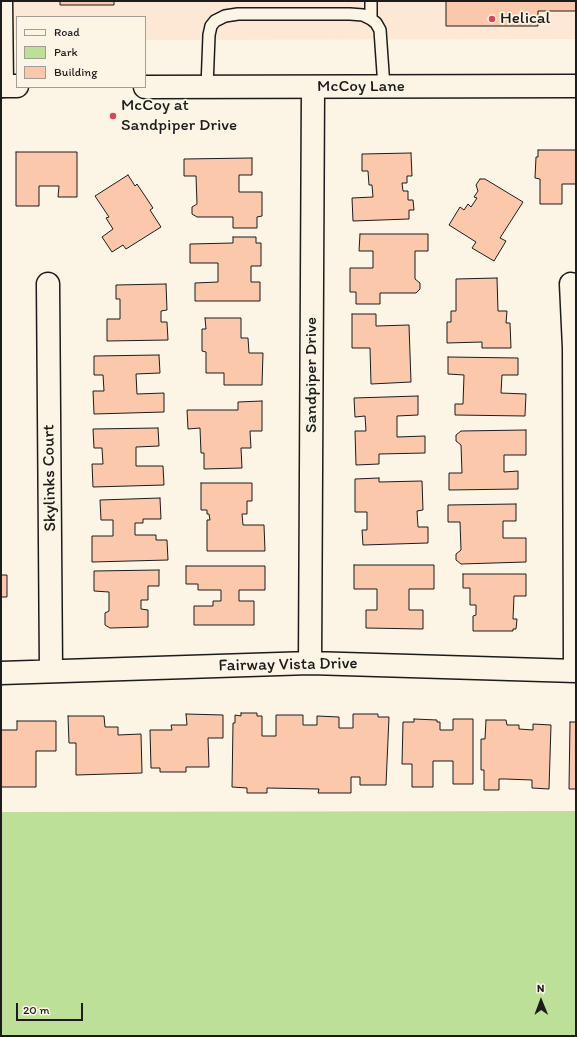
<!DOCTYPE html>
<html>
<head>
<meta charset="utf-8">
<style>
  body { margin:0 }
  #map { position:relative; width:577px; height:1037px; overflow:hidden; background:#fcf5e5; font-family:Itim,sans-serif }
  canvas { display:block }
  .frame { position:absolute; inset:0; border:2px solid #1c1c1c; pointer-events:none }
  .legend { position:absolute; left:16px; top:16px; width:130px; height:72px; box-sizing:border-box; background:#fcf5e5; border:1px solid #a29e95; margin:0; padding:5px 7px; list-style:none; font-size:12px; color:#1c1c1c }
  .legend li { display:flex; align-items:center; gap:8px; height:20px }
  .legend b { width:20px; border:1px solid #a29e95 }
  .north { position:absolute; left:521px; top:981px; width:40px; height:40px; -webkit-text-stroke:3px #fcf5e5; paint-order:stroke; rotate:359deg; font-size:11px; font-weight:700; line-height:16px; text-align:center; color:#1c1c1c }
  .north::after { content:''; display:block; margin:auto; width:14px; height:18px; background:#1c1c1c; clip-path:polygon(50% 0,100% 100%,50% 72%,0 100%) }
  .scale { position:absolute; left:16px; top:1003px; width:67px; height:18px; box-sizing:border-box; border:2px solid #1c1c1c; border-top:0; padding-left:5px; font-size:12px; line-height:14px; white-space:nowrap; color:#1c1c1c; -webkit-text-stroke:3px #fcf5e5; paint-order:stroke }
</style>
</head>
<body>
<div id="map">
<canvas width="577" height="1037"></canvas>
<div class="frame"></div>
<ul class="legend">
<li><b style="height:5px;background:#fcf5e5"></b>Road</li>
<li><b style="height:11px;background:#bde099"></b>Park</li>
<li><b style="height:11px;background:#fbc8ac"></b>Building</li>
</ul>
<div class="north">N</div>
<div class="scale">20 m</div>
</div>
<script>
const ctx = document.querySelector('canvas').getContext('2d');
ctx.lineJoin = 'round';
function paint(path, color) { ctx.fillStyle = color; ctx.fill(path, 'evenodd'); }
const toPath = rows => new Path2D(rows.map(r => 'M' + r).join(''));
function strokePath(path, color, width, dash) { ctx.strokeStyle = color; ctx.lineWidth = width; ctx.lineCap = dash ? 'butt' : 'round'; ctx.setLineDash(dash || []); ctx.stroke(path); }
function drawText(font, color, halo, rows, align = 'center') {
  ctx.font = font + ' Itim,sans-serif'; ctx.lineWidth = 3.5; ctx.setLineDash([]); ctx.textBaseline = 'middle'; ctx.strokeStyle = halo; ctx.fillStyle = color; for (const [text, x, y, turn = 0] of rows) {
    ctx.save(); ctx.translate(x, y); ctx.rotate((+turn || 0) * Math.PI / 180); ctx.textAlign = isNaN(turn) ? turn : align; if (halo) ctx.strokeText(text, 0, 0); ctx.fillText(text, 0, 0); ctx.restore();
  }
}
paint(toPath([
  [1,1,576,1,576,39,145,40,145,17,17,17,17,40,1,40]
]), '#fce8d4');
paint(toPath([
  [576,811,576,1036,1,1036,1,812]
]), '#bde099');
const building = toPath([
  [60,1,114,1,114,5,60,5,60,1],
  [446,1,576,1,576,11,538,11,538,26,446,26,446,1],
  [538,150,576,150,576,184,562,184,562,204,540,204,540,179,535,178,536,157,538,157,538,150],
  [16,152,77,152,77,197,58,197,59,186,39,186,39,206,16,206,16,152],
  [411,153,412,176,407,176,407,183,402,183,403,191,408,191,408,200,413,200,414,210,409,210,409,219,353,221,352,198,373,197,372,185,369,185,368,171,362,171,362,154,411,153],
  [252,158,252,175,239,175,239,192,262,192,262,216,257,217,257,228,233,228,233,217,197,217,192,214,192,207,197,204,196,176,184,176,184,159,252,158],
  [128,175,135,186,137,184,153,208,150,210,161,227,126,249,123,245,112,252,102,237,113,229,106,218,109,217,95,196,128,175],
  [480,179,485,179,523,202,500,238,506,241,494,261,472,248,476,242,449,225,460,207,464,210,468,204,471,207,477,198,474,197,478,191,476,185,480,179],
  [360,234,428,234,428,251,415,251,415,279,420,283,420,289,416,293,380,293,380,304,356,304,356,292,350,292,350,268,373,268,373,251,359,251,360,234],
  [233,237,256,237,256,243,261,243,261,266,251,266,251,282,260,282,260,301,195,301,195,283,218,282,218,263,190,263,190,244,233,243,233,237],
  [497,278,498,311,507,311,506,323,510,323,511,348,482,348,482,342,447,343,447,322,451,322,451,311,456,311,456,279,497,278],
  [166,284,167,310,161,311,161,322,167,322,168,340,107,341,107,319,120,319,120,299,116,299,116,285,166,284],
  [352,314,376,314,376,326,409,325,411,382,371,384,370,348,352,348,352,314],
  [205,318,241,318,241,338,248,338,249,353,263,353,262,385,224,385,224,373,206,373,206,352,202,351,202,329,206,329,205,318],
  [159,355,160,373,136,374,137,394,164,393,164,412,94,414,93,391,104,391,103,375,94,375,94,356,159,355],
  [448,357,518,358,518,375,502,375,501,393,526,394,525,416,455,415,455,404,463,404,464,375,448,374,448,357],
  [418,396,418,415,397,416,397,437,425,436,425,453,379,454,379,464,356,465,355,431,366,431,365,416,355,417,354,398,418,396],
  [262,401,262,431,250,431,251,448,241,448,242,468,204,469,204,453,201,453,200,428,188,429,187,410,238,410,238,402,262,401],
  [158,428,159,446,136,447,136,466,163,466,164,485,93,487,92,464,103,464,102,448,94,448,93,429,158,428],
  [526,430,526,455,504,455,504,472,518,471,518,489,449,490,449,473,462,473,461,445,456,441,456,435,461,431,526,430],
  [379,478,379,482,422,481,423,510,417,511,418,527,428,527,428,543,363,545,362,530,367,530,367,512,355,512,355,479,379,478],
  [201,483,252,483,252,501,247,501,247,514,242,514,243,525,264,525,265,551,207,551,207,520,210,520,209,514,207,514,207,510,201,510,201,483],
  [160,498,161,519,143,519,143,523,135,523,135,535,156,535,156,540,167,540,168,560,92,562,92,536,113,536,113,520,101,520,100,500,160,498],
  [516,504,516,521,503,521,503,538,526,538,526,562,461,564,456,560,456,554,461,550,460,522,448,522,448,505,516,504],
  [354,565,434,565,434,589,409,589,409,610,423,610,423,629,366,628,366,610,377,610,377,589,354,589,354,565],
  [186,566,265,566,265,590,239,590,239,601,254,601,254,625,194,625,194,606,213,606,213,601,221,601,221,590,198,590,198,584,186,584,186,566],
  [159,570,159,586,148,586,148,600,141,600,141,609,148,610,148,627,110,628,105,625,105,613,109,611,109,592,94,591,94,571,159,570],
  [463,574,526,574,526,596,514,596,513,619,517,619,516,629,513,629,513,631,473,631,473,616,476,615,476,605,470,605,470,588,463,588,463,574],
  [1,575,7,575,7,597,1,597,1,575],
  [241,713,257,713,257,716,262,716,262,736,276,736,276,715,303,715,303,725,317,725,317,716,339,717,339,728,353,728,353,714,378,714,378,717,389,717,386,785,360,785,360,777,351,777,351,793,318,793,319,789,267,788,267,793,247,793,247,788,232,787,233,723,235,723,235,715,241,716,241,713],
  [186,714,223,715,223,738,208,738,209,767,186,767,186,772,160,772,160,768,151,768,150,730,172,730,171,725,187,725,186,714],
  [68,716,104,716,105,727,118,727,118,735,141,734,142,773,76,775,76,743,69,743,68,716],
  [414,719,437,720,437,722,440,722,440,730,453,730,453,719,473,719,473,784,453,784,453,761,433,761,433,787,412,787,412,764,402,764,403,722,414,722,414,719],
  [486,720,506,720,507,725,519,725,519,729,533,730,533,724,551,725,549,789,532,788,532,780,505,779,499,779,499,790,484,790,484,770,481,770,481,739,485,739,486,720],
  [17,721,56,721,56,751,36,751,36,787,1,787,1,730,17,730,17,721],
  [570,722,576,722,576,789,569,789,570,722]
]);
paint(building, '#fbc8ac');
strokePath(building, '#1c1c1c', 1);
const lane = toPath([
  [371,19,371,1],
  [207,87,209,35,211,26,215,21,225,16,238,14,350,14,363,15,371,19,376,23,380,30,384,87]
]);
const street = toPath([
  [1,1,2,86],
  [48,284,51,671],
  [571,284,574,348,575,671],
  [310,663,313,88],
  [1,673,310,663,576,671]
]);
const secondary = toPath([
  [1,86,17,86],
  [145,87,576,86]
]);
strokePath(lane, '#1c1c1c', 14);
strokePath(street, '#1c1c1c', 25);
strokePath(secondary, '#1c1c1c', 25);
strokePath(lane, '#fcf5e5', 11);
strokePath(street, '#fcf5e5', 22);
strokePath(secondary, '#fcf5e5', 22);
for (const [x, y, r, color] of [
  [492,19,4,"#d1495b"],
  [113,116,4,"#d1495b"]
]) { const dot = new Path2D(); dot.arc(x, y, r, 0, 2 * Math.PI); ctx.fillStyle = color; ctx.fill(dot); strokePath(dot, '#fcf5e5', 1.5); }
drawText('17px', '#1c1c1c', '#fcf5e5', [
  ["Helical",500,19],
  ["McCoy at",121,106],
  ["Sandpiper Drive",121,126]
], 'left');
drawText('17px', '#1c1c1c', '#fcf5e5', [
  ["McCoy Lane",361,87],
  ["Sandpiper Drive",312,375,-90],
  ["Skylinks Court",50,478,-91],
  ["Fairway Vista Drive",288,665,-1]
]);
</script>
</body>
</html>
